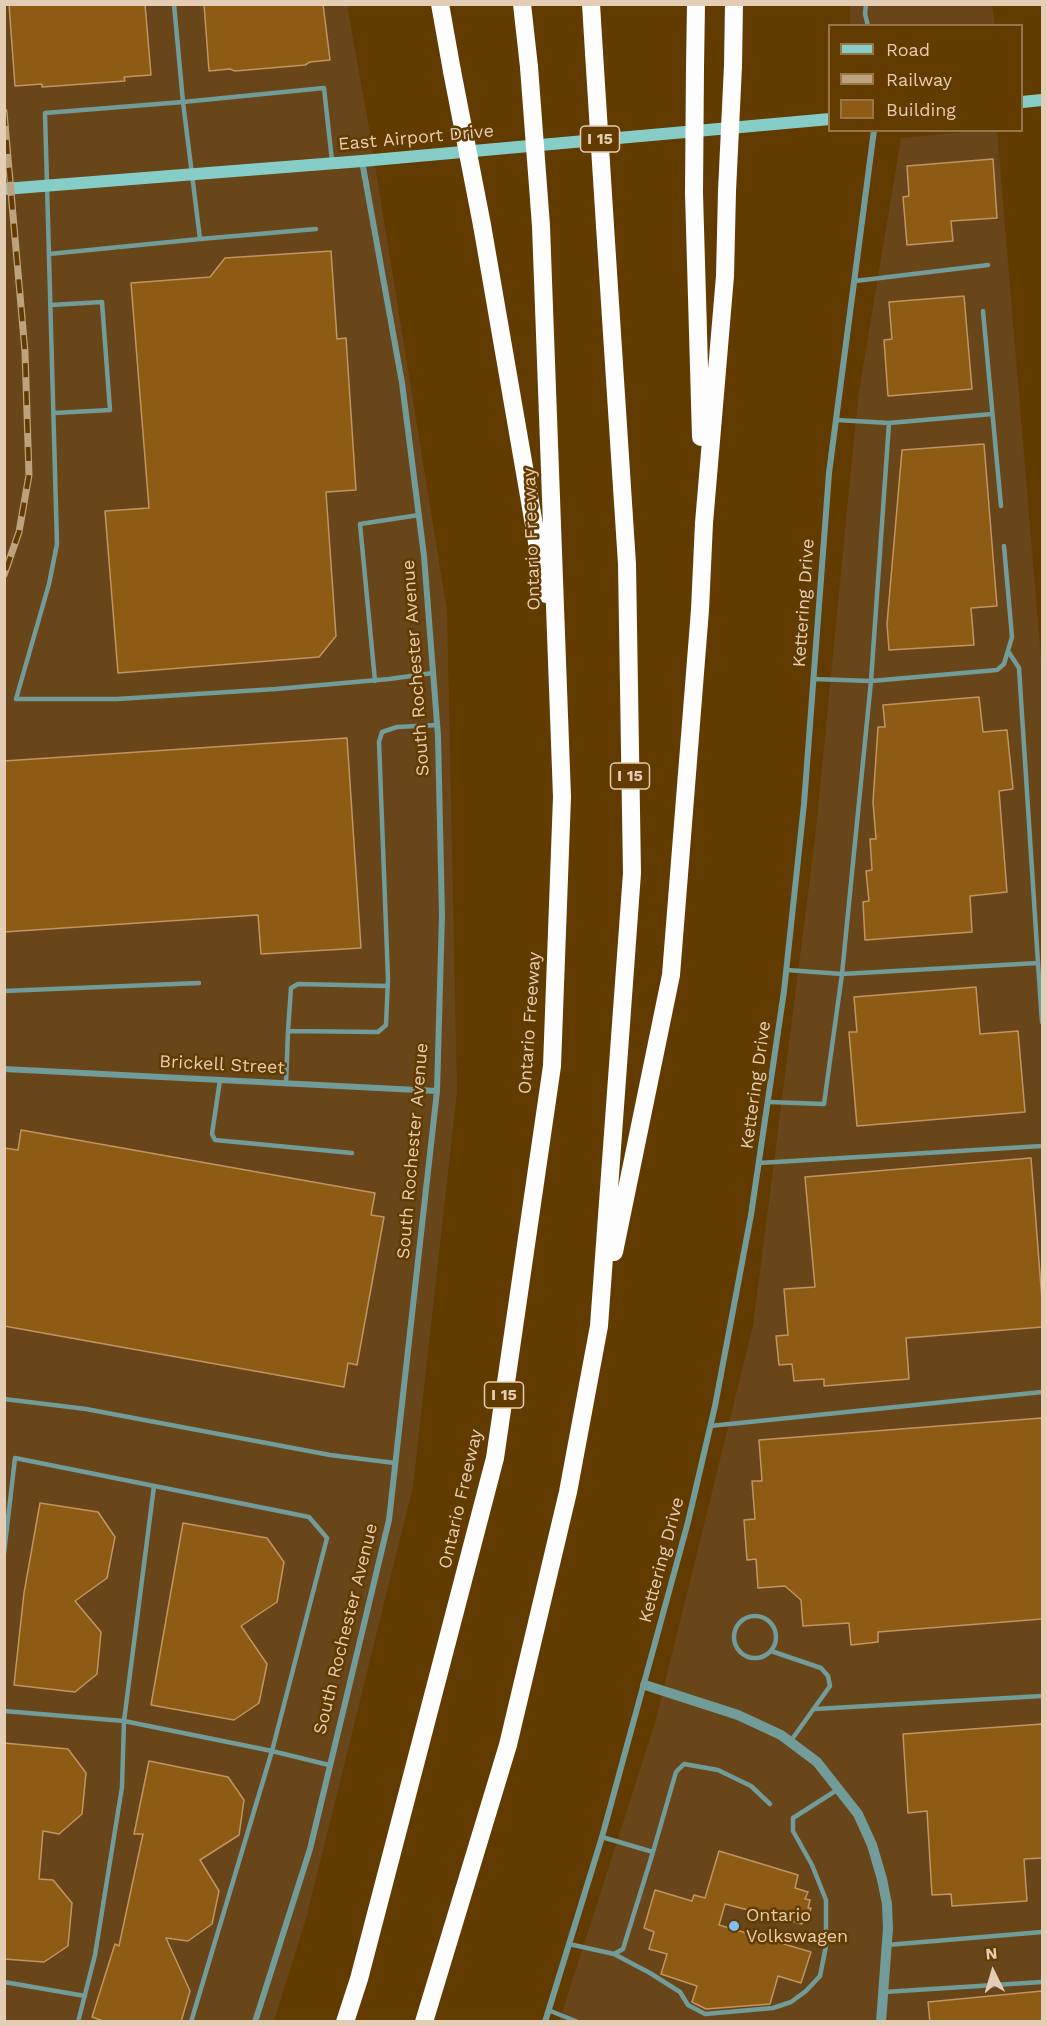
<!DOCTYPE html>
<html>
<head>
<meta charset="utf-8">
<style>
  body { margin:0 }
  #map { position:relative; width:1047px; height:2026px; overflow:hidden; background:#623b00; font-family:"Work Sans",sans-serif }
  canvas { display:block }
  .frame { position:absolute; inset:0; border:6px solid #e4cdb4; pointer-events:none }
  .legend { position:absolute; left:828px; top:24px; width:195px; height:108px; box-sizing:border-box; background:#623b00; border:2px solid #967548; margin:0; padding:8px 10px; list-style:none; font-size:18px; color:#e4cdb4 }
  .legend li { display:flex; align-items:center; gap:12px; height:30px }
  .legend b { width:30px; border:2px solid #967548 }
  .north { position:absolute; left:963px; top:1942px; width:60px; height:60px; -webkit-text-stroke:4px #623b00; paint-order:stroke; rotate:355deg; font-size:16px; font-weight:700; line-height:24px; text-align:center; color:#e4cdb4 }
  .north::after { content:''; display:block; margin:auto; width:21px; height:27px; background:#e4cdb4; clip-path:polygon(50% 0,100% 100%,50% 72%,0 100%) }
</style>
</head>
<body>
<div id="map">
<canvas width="1047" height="2026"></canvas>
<div class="frame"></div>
<ul class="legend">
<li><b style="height:8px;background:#87cdc7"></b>Road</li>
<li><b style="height:8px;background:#bda27e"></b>Railway</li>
<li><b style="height:16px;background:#8d5b14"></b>Building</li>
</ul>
<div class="north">N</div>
</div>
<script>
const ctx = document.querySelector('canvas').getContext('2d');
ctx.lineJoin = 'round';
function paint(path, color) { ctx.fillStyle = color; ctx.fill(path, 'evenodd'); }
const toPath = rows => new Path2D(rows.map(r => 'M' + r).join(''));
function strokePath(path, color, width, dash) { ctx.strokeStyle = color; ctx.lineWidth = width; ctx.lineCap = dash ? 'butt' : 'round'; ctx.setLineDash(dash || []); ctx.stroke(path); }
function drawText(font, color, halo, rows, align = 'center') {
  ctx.font = font + ' "Work Sans",sans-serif'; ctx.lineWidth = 5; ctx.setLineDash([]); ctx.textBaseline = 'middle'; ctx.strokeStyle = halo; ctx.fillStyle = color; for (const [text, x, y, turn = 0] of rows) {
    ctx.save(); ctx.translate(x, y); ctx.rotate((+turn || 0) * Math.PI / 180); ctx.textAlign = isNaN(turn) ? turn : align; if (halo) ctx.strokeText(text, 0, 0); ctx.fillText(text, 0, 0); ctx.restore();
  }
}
paint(toPath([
  [850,4,992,5,995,25,850,26],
  [5,5,347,5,369,128,447,611,457,1091,413,1486,307,1915,274,2021,5,2022],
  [977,131,997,131,1042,671,1042,2021,559,2022,655,1723,753,1326,815,839,858,398,901,138]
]), '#69461a');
const building = toPath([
  [9,4,145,4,151,75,124,77,125,81,42,87,42,84,15,86,9,4],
  [204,4,323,4,330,60,310,62,305,65,235,71,230,69,209,71,204,4],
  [993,159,997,218,951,221,953,241,907,245,903,197,909,196,907,166,993,159],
  [331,251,337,339,346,338,356,490,326,492,336,636,319,657,118,673,105,511,149,508,131,283,210,277,225,258,331,251],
  [964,296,972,389,888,396,884,340,892,339,889,302,964,296],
  [984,444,997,606,971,608,974,645,889,650,887,624,902,450,984,444],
  [979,697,983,732,1007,730,1013,789,999,791,1007,892,970,896,972,932,865,940,863,902,869,901,866,871,872,870,870,839,876,839,873,802,878,727,885,727,883,705,979,697],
  [347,738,361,948,261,954,258,915,4,932,4,761,347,738],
  [976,987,980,1034,1018,1031,1025,1112,857,1126,849,1032,857,1032,854,997,976,987],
  [21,1130,375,1193,371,1215,384,1217,357,1365,348,1363,344,1387,4,1326,4,1148,18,1150,21,1130],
  [1031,1158,1042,1300,1042,1327,906,1338,909,1379,824,1386,824,1379,794,1381,792,1364,779,1365,776,1336,788,1335,784,1289,815,1287,805,1177,1031,1158],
  [1042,1418,1042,1619,878,1632,878,1642,851,1645,849,1623,803,1626,801,1600,785,1586,758,1588,756,1559,747,1560,744,1520,755,1519,752,1481,762,1481,759,1440,1042,1418],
  [40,1503,98,1512,115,1537,107,1578,75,1601,101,1632,97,1674,75,1692,14,1685,24,1593,40,1503],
  [183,1523,267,1538,284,1562,277,1602,241,1626,267,1664,259,1703,234,1720,151,1705,183,1523],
  [1042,1724,1042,1858,1024,1859,1027,1901,952,1906,951,1894,932,1895,927,1811,908,1813,903,1734,1042,1724],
  [4,1743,68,1749,86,1773,82,1814,59,1834,43,1831,39,1879,53,1880,72,1903,68,1946,44,1962,4,1959,4,1743],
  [149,1761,228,1777,244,1800,239,1835,200,1860,219,1891,212,1924,188,1941,166,1938,190,1991,181,2022,106,2022,92,2017,115,1944,119,1946,143,1834,134,1834,149,1761],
  [719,1851,798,1875,795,1888,808,1892,805,1899,810,1900,808,1908,811,1908,807,1922,803,1921,802,1924,725,1904,719,1925,811,1952,801,1983,778,1976,770,2004,706,2009,692,2002,697,1986,661,1974,667,1954,649,1949,654,1932,644,1928,655,1890,692,1901,694,1895,705,1898,719,1851],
  [1042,1991,1042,2022,930,2022,928,2002,1042,1991]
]);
paint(building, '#8d5b14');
strokePath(building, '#c19563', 1.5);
strokePath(toPath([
  [174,4,183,102,324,88,332,161],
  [866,4,865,14,868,26],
  [200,239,316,229],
  [49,254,200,239,183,102,45,113,57,544,49,584,16,699,117,699,276,689,389,679,433,673],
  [855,281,988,265],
  [51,305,102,302,110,410,54,413],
  [983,311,1001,506],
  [889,423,992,414],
  [813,679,871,681,997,670,1004,664,1012,637,1004,546],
  [375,681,360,524,419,515],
  [1038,963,1042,1022],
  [787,970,842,974,871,681,889,423,837,420],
  [4,991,199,983],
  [288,1031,291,988,298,984,388,986],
  [220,1080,212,1134,215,1140,352,1153],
  [286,1084,288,1031,378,1032,386,1025,388,979,379,742,382,732,397,727,437,725],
  [769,1102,824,1104,842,974,1038,963,1019,668,1008,651],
  [759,1163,1042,1146],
  [4,1399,86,1409,330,1455,395,1463],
  [710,1426,1042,1392],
  [4,1553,15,1458,309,1517,327,1538,272,1751,191,2022],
  '734 1637a21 21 0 1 1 42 0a21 21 0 1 1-42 0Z',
  [771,1651,821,1668,828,1676,830,1686,790,1742],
  [815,1709,1042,1696],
  [4,1711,124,1721,272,1751,329,1765],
  [653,1852,676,1772,684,1764,718,1770,751,1786,770,1804],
  [569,1944,614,1954,623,1949,653,1852,602,1837],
  [887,1945,1042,1932],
  [614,1954,650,1973,680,1992,688,2005,705,2014,773,2008,791,2002,806,1991,820,1976,826,1946,826,1900,812,1865,793,1831,793,1818,837,1790],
  [4,1982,85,1996],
  [884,1992,1042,1982],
  [548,2010,578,2022],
  [78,2022,95,1955,122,1787,124,1721,154,1486]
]), '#729c99', 4.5);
strokePath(toPath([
  [4,1069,437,1091],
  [255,2022,310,1849,389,1520,437,1091,442,915,438,736,424,556,402,383,362,161],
  [545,2022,602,1837,688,1522,715,1406,751,1215,784,991,804,804,829,473,874,130]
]), '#729c99', 6);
strokePath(toPath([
  [645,1685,738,1715,781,1735,817,1762,858,1814,872,1845,882,1879,887,1904,888,1928,881,2022]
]), '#729c99', 10);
strokePath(toPath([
  [1022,102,1042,100],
  [4,189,362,161,830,119]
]), '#87cdc7', 12);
strokePath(toPath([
  [440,4,452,71],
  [522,4,529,67],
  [591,4,594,53],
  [733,66,734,4],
  [695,68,696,4],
  [694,193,701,437],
  [482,225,546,594],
  [614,1252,671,975,700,610,704,523,725,276,727,191],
  [345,2022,359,1979,495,1458,552,1066,562,797,541,226],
  [424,2022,508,1745,568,1492,599,1326,632,873,627,564,605,226]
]), '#fdfdfd', 18);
const rail = toPath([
  [4,112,25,352,29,475,19,532,4,575]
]);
strokePath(rail, '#bda27e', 7);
strokePath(rail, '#623b00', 4.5, [14]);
strokePath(toPath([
  [594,53,605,226],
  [529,67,541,226],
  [452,71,482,225],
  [727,191,733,66],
  [694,193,695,68]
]), '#fdfdfd', 18);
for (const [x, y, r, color] of [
  [734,1926,6,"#80bdfa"]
]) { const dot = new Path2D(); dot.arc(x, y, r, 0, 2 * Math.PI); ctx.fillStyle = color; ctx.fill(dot); strokePath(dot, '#623b00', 2); }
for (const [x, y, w] of [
  [600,139,39],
  [630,776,39],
  [504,1395,39]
]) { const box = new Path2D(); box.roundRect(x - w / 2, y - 13, w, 26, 4.5); ctx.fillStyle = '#623b00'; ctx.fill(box); strokePath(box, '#e4cdb4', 1.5); }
drawText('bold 16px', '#e4cdb4', null, [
  ["I 15",600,139],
  ["I 15",630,776],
  ["I 15",504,1395]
]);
drawText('18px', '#e4cdb4', '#623b00', [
  ["East Airport Drive",416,138,-5],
  ["Ontario Freeway",532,539,-92],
  ["Kettering Drive",804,603,-86],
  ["South Rochester Avenue",416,668,-94],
  ["Ontario Freeway",530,1023,-86],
  ["Brickell Street",222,1065,3],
  ["Kettering Drive",756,1085,-82],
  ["South Rochester Avenue",413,1151,-85],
  ["Ontario Freeway",461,1499,-77],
  ["Kettering Drive",662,1560,-75],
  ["South Rochester Avenue",346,1629,-76]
]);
drawText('18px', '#e4cdb4', '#623b00', [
  ["Ontario",746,1916],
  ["Volkswagen",746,1937]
], 'left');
</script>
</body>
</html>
